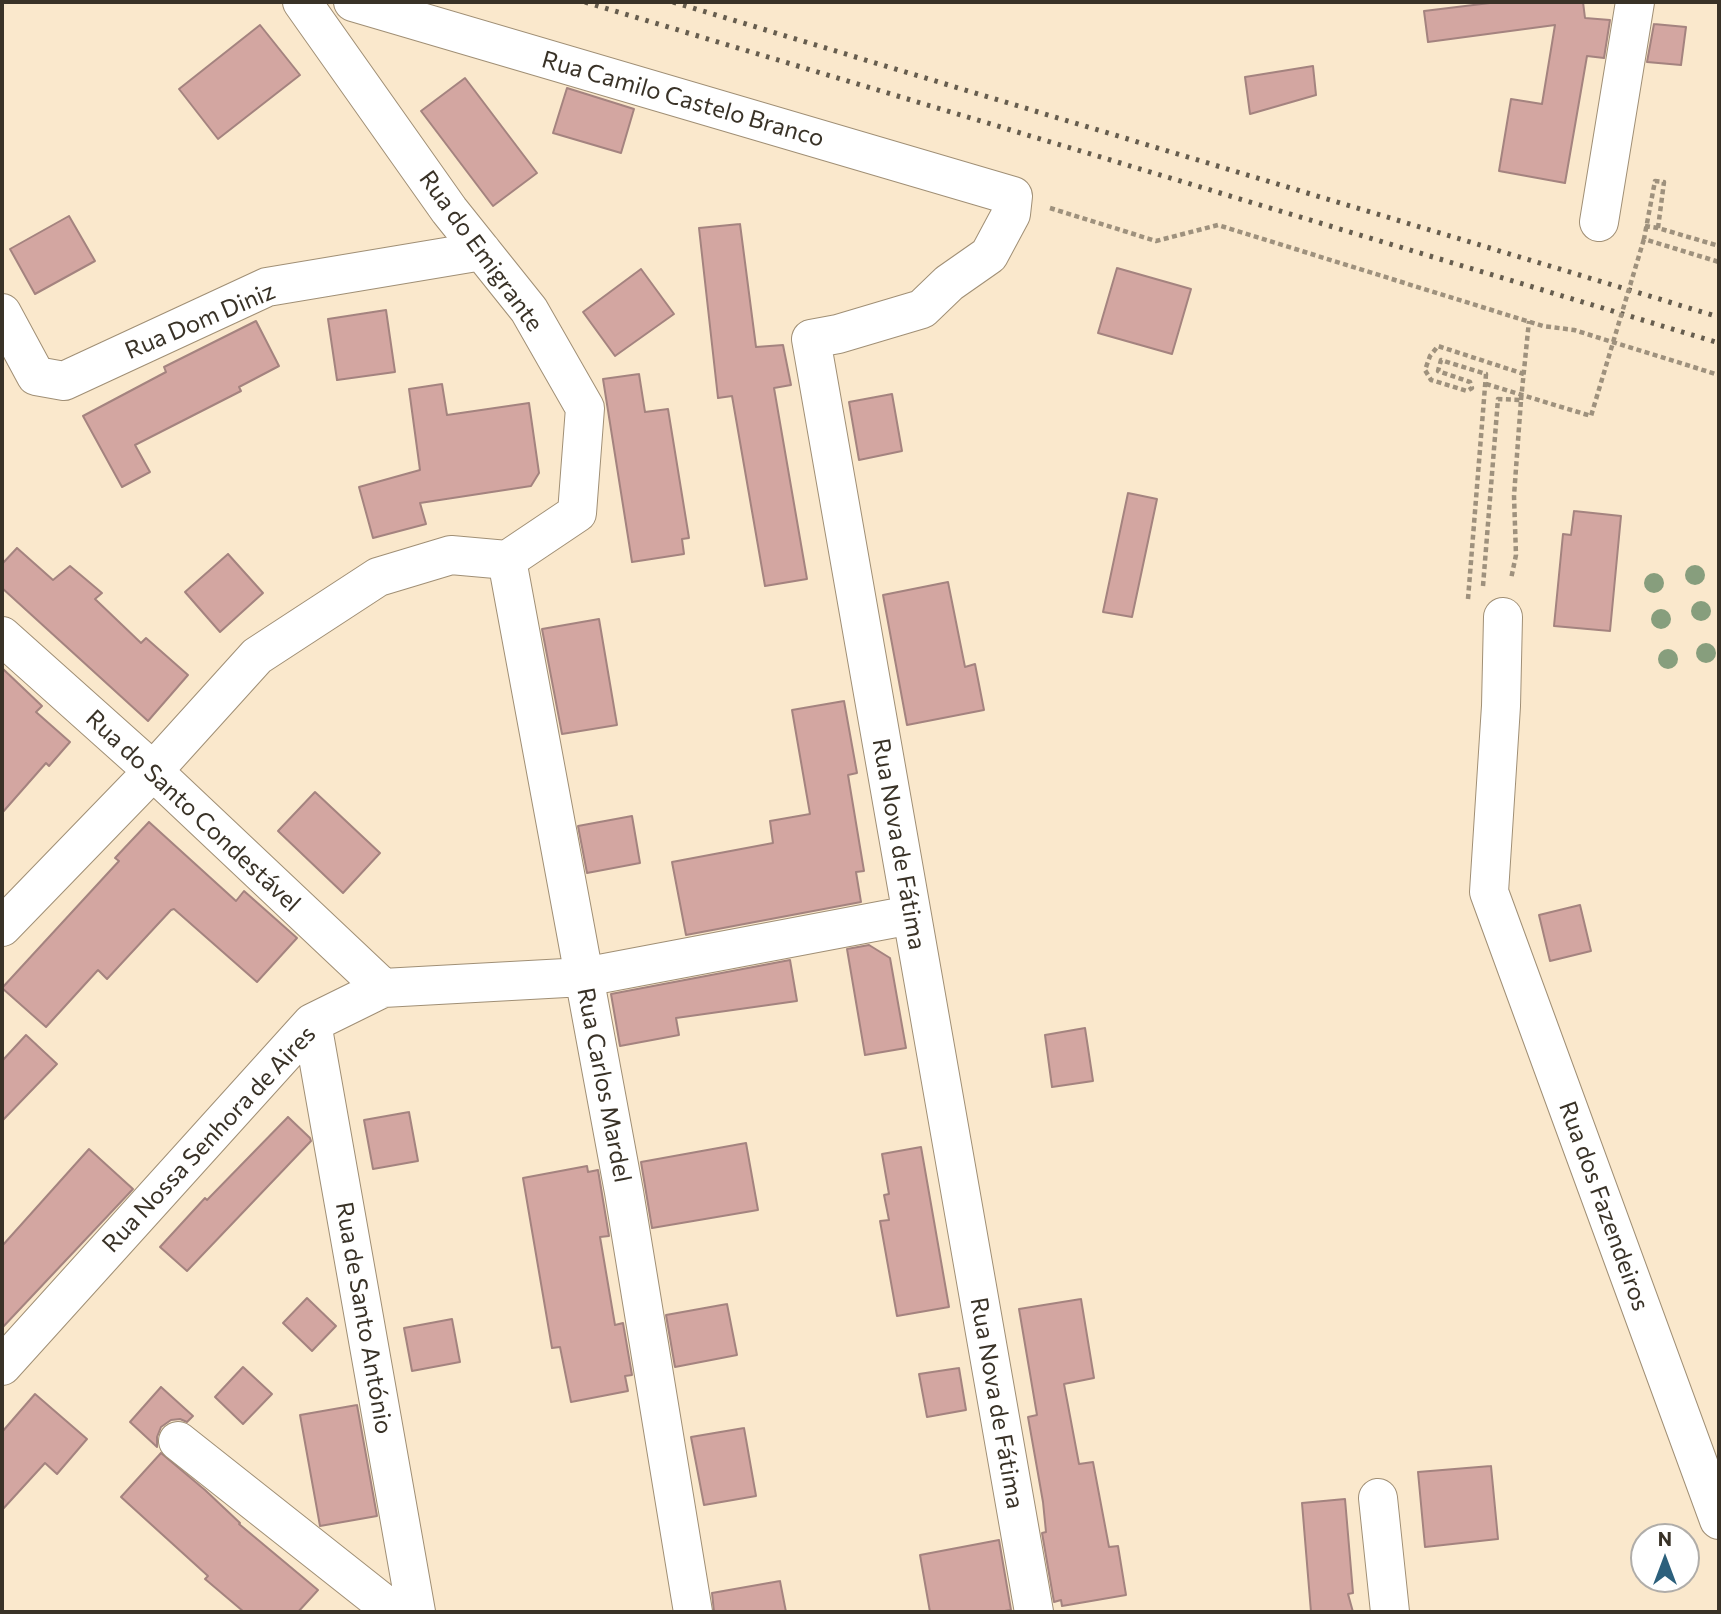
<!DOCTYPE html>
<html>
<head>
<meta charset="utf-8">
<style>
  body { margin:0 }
  #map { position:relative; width:1721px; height:1614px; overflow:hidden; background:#fae8cc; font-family:Commissioner,sans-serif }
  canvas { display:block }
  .frame { position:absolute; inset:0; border:4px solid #393227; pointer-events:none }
  .north { position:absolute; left:1630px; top:1523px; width:70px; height:70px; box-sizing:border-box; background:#fff; border:2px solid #b0ada9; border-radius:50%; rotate:0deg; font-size:19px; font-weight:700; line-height:28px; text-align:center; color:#393227 }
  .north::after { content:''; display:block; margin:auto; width:24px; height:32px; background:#2c607c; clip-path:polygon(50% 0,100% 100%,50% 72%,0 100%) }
</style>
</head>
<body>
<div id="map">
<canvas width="1721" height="1614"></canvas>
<div class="frame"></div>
<div class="north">N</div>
</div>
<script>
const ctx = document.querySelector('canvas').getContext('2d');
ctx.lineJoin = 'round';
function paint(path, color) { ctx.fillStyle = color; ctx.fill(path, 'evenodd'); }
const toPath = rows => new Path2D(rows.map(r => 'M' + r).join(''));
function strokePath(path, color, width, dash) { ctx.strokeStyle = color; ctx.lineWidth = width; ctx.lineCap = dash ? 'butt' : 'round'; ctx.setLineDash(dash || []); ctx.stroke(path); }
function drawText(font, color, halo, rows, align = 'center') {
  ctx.font = font + ' Commissioner,sans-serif'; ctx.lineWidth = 5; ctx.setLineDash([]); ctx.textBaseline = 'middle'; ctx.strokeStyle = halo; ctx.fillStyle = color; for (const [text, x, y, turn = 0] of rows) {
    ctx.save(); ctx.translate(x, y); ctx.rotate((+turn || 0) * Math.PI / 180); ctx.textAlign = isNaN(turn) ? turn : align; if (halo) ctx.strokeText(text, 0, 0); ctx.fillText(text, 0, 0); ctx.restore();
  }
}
const building = toPath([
  [1498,2,1583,2,1585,18,1610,20,1604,58,1587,56,1565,183,1499,171,1511,99,1542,104,1555,25,1428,42,1424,11,1498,2],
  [1654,24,1686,27,1681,65,1647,62,1654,24],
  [260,25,300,75,218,139,179,89,260,25],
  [1313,66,1316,95,1250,114,1245,77,1313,66],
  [465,78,537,173,493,206,421,111,465,78],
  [567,88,634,109,621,153,553,133,567,88],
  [69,216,95,261,35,294,10,249,69,216],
  [740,224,756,347,783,345,791,385,774,388,807,579,765,586,732,396,718,398,699,228,740,224],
  [1117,268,1191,289,1172,354,1098,333,1117,268],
  [641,269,674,314,615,356,583,312,641,269],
  [386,310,395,372,337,380,328,319,386,310],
  [256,321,279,366,239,387,241,391,135,445,150,472,122,487,83,416,166,372,164,367,256,321],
  [639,374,645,412,668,409,689,538,682,539,684,554,632,562,603,379,639,374],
  [442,384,447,415,529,403,539,473,531,486,420,503,426,524,373,538,359,487,420,470,409,389,442,384],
  [892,394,902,451,859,460,849,402,892,394],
  [1128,493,1157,499,1132,617,1103,612,1128,493],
  [1574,511,1621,516,1610,631,1554,626,1563,534,1571,535,1574,511],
  [17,548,53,580,70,566,102,593,95,599,141,643,146,638,188,675,148,721,2,588,2,564,17,548],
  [228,554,263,593,220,632,185,592,228,554],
  [948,582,965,667,975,664,984,710,907,725,883,595,948,582],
  [599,619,617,725,562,734,542,629,599,619],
  [2,668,42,706,36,712,70,742,49,766,46,763,2,813,2,668],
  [844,701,857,773,848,775,864,871,856,872,861,902,686,935,672,862,773,843,770,821,810,814,792,710,844,701],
  [315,792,380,853,343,893,278,831,315,792],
  [632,816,640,863,587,873,578,826,632,816],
  [149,822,236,901,244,891,297,938,257,982,174,909,171,910,107,979,98,970,46,1027,2,988,119,861,115,858,149,822],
  [1580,905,1591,951,1550,961,1539,915,1580,905],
  [869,945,890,958,906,1048,865,1055,847,949,869,945],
  [790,960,797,1001,676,1018,679,1035,620,1046,611,994,790,960],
  [1085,1028,1093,1081,1052,1087,1045,1035,1085,1028],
  [26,1035,57,1064,2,1121,2,1061,26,1035],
  [409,1112,418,1161,373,1169,364,1120,409,1112],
  [288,1117,310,1138,311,1141,187,1271,160,1247,205,1198,207,1200,288,1117],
  [746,1143,758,1210,652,1228,641,1162,746,1143],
  [921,1147,949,1307,897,1316,880,1221,889,1220,884,1195,889,1194,882,1154,921,1147],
  [89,1149,133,1189,2,1328,2,1246,89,1149],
  [587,1166,588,1172,598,1170,609,1236,600,1237,615,1325,623,1323,632,1375,625,1376,628,1391,571,1402,560,1347,552,1348,523,1178,587,1166],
  [307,1298,336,1326,312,1351,283,1323,307,1298],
  [1081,1299,1094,1378,1064,1384,1079,1464,1093,1462,1109,1547,1118,1546,1126,1595,1062,1606,1061,1600,1054,1602,1042,1533,1046,1532,1043,1502,1028,1417,1037,1415,1019,1309,1081,1299],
  [727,1304,737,1355,675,1367,666,1315,727,1304],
  [452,1319,460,1362,412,1371,404,1328,452,1319],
  [243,1367,272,1394,243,1424,215,1397,243,1367],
  [959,1368,966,1410,927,1417,919,1374,959,1368],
  [161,1387,193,1416,187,1422,180,1419,171,1420,161,1427,157,1437,157,1447,130,1422,161,1387],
  [35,1394,87,1439,57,1474,45,1463,2,1510,2,1432,35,1394],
  [357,1405,377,1516,320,1526,300,1415,357,1405],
  [744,1428,756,1496,704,1505,691,1437,744,1428],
  [161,1453,205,1490,240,1523,239,1524,318,1590,298,1612,244,1612,205,1579,208,1576,121,1497,161,1453],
  [1491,1466,1498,1539,1425,1547,1418,1472,1491,1466],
  [1345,1499,1353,1593,1348,1594,1353,1612,1311,1612,1302,1503,1345,1499],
  [999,1540,1011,1610,998,1612,930,1612,920,1555,999,1540],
  [780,1581,786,1612,714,1612,712,1593,780,1581]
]);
paint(building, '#d3a6a1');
strokePath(building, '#a4837f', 2);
const minor = toPath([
  [353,2,1013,196,1011,214,989,255,949,283,922,309,838,334,811,339,1034,1612],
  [1599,222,1635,2],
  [2,313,36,376,64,381,267,287,482,251],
  [507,560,624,1192,693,1612],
  [1503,617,1501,706,1489,892,1719,1520],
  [2,636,153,771,383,988],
  [2,927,153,771,257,656,378,577,451,555,507,560,577,513,585,408,529,310,449,210,302,2],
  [312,1023,416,1612],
  [2,1366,312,1023,383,988,584,977,911,915],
  [178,1441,394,1612],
  [1378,1498,1390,1612]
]);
strokePath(minor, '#a08f75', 40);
strokePath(toPath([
  [1050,208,1156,241,1218,225,1543,326,1574,330,1719,375],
  [1645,226,1658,228,1719,246],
  [1658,228,1664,182,1655,181,1644,239,1719,262],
  [1521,400,1529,321],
  [1483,586,1498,399,1521,400,1514,496,1516,555,1511,579],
  [1468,599,1486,374,1441,360,1438,371,1470,382,1472,388,1467,391,1431,380,1425,370,1430,356,1438,346,1524,374]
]), '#9e917d', 4.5, [5, 3.5]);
strokePath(minor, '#fff', 38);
strokePath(toPath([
  [585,2,1719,343],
  [673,2,1719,317]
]), '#665d4e', 5, [3.5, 7]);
strokePath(toPath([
  [1486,384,1591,416,1644,239]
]), '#9e917d', 4.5, [5, 3.5]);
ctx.fillStyle = '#879e7d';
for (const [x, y] of [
  [1695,575],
  [1654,583],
  [1701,611],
  [1661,619],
  [1706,653],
  [1668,659]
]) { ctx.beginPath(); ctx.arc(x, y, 10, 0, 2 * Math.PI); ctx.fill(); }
drawText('24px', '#393227', '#fff', [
  ["Rua Camilo Castelo Branco",683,99,16],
  ["Rua do Emigrante",481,251,54],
  ["Rua Dom Diniz",200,321,-23],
  ["Rua do Santo Condestável",193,811,43],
  ["Rua Nova de Fátima",899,844,80],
  ["Rua Carlos Mardel",604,1085,79],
  ["Rua Nossa Senhora de Aires",209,1139,-47],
  ["Rua dos Fazendeiros",1604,1206,70],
  ["Rua de Santo António",364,1318,80],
  ["Rua Nova de Fátima",997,1403,80]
]);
</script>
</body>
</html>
